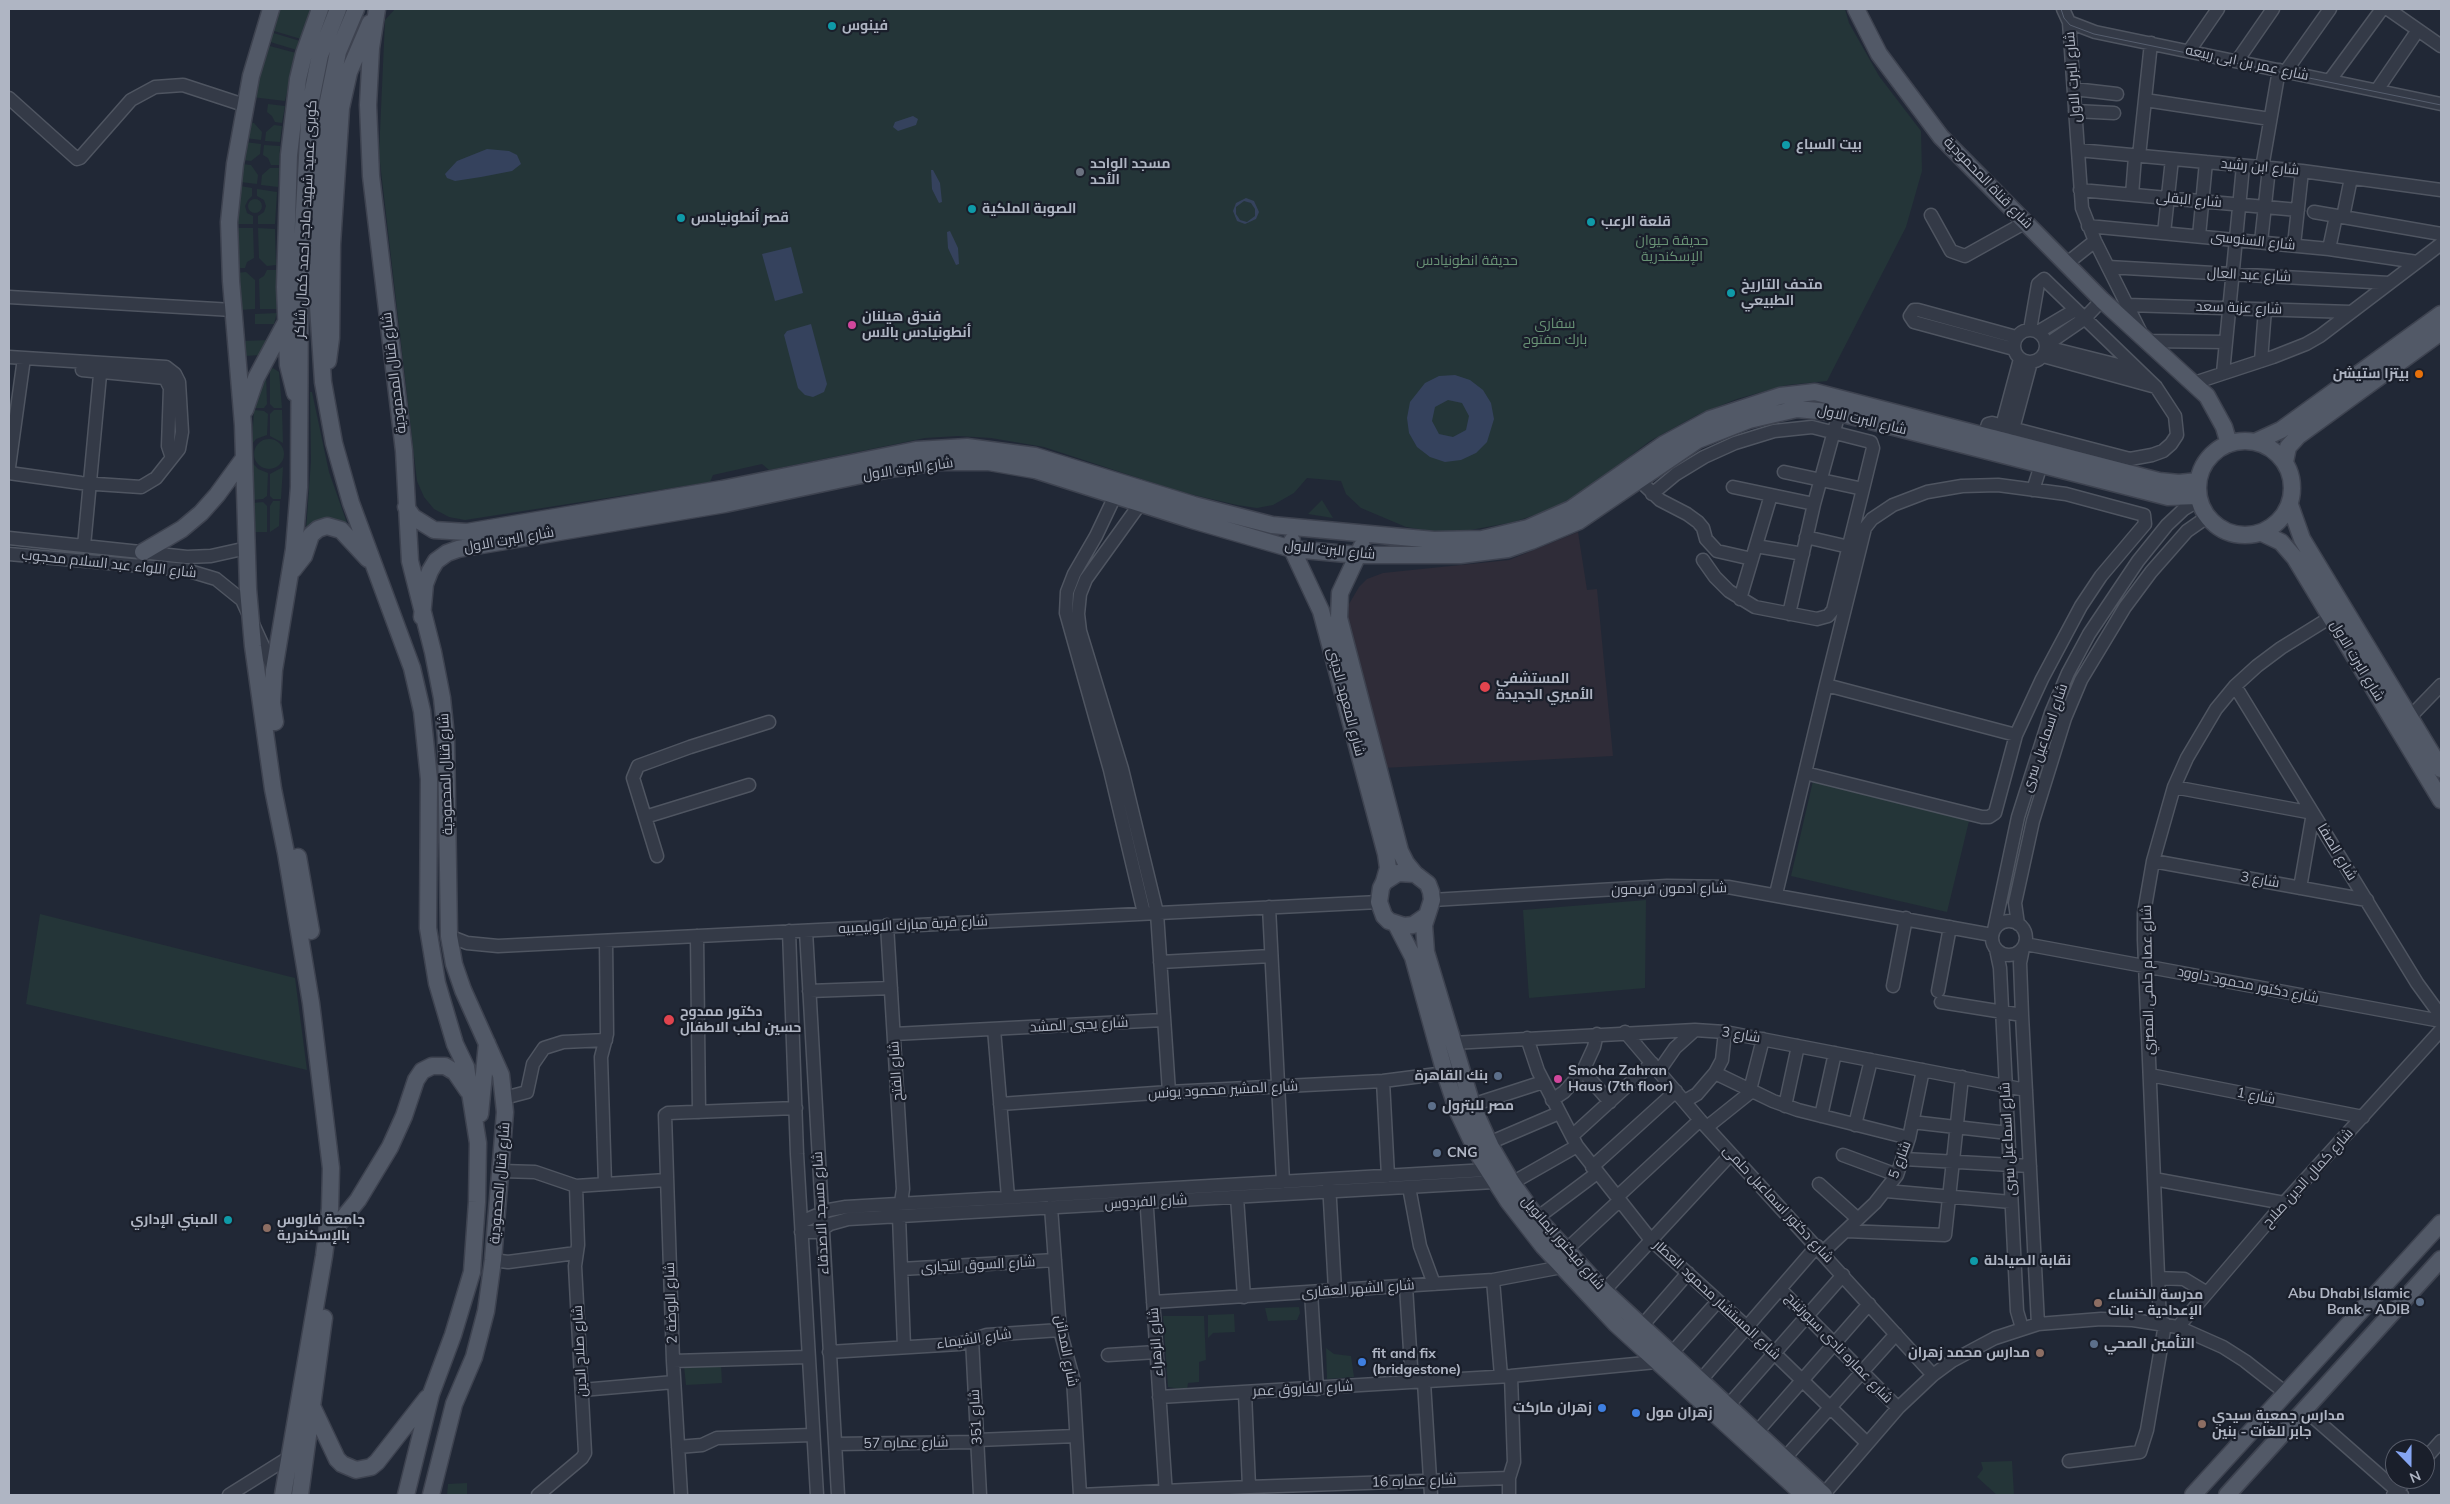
<!DOCTYPE html>
<html>
<head>
<meta charset="utf-8">
<style>
  body { margin:0 }
  #map { position:relative; width:2450px; height:1504px; overflow:hidden; background:#212836; font-family:Mulish,sans-serif }
  canvas { display:block }
  .frame { position:absolute; inset:0; border:10px solid #afb5c3; pointer-events:none }
  .north { position:absolute; left:2385px; top:1439px; width:50px; height:50px; box-sizing:border-box; background:#1a1f2b; border:1px solid #565b68; border-radius:50%; rotate:158deg; font-size:14px; font-weight:700; line-height:20px; text-align:center; color:#afb5c3 }
  .north::after { content:''; display:block; margin:auto; width:18px; height:22px; background:#85a5f2; clip-path:polygon(50% 0,100% 100%,50% 72%,0 100%) }
</style>
</head>
<body>
<div id="map">
<canvas width="2450" height="1504"></canvas>
<div class="frame"></div>
<div class="north">N</div>
</div>
<script>
const ctx = document.querySelector('canvas').getContext('2d');
ctx.lineJoin = 'round';
function paint(path, color) { ctx.fillStyle = color; ctx.fill(path, 'evenodd'); }
const toPath = rows => new Path2D(rows.map(r => 'M' + r).join(''));
function strokePath(path, color, width, dash) { ctx.strokeStyle = color; ctx.lineWidth = width; ctx.lineCap = dash ? 'butt' : 'round'; ctx.setLineDash(dash || []); ctx.stroke(path); }
function drawText(font, color, halo, rows, align = 'center') {
  ctx.font = font + ' Mulish,Cairo,sans-serif'; ctx.lineWidth = 4.5; ctx.setLineDash([]); ctx.textBaseline = 'middle'; ctx.strokeStyle = halo; ctx.fillStyle = color; for (const [text, x, y, turn = 0] of rows) {
    ctx.save(); ctx.translate(x, y); ctx.rotate((+turn || 0) * Math.PI / 180); ctx.textAlign = isNaN(turn) ? turn : align; if (halo) ctx.strokeText(text, 0, 0); ctx.fillText(text, 0, 0); ctx.restore();
  }
}
paint(toPath([
  [1578,532,1587,590,1597,589,1613,756,1383,768,1348,618,1349,604,1359,587,1367,579,1383,573,1509,560]
]), '#2f2c38');
paint(toPath([
  [278,9,311,9,301,39,271,30],
  [395,9,1845,9,1849,23,1879,76,1921,131,1922,171,1906,227,1827,381,1787,385,1737,399,1697,415,1650,441,1580,494,1549,510,1514,522,1465,531,1438,532,1406,527,1361,508,1346,494,1341,481,1307,478,1294,493,1273,505,1257,508,1237,505,1181,492,1044,447,991,438,958,436,925,438,769,470,762,464,713,475,710,482,465,520,449,517,434,509,424,497,417,481,379,154,385,20],
  [270,32,300,41,297,50,267,41],
  [266,45,296,53,285,101,252,97],
  [268,104,285,106,282,123,275,122,272,116,267,112],
  [248,122,254,123,262,132,261,140,245,138],
  [274,125,282,126,280,142,265,141,266,132],
  [245,142,261,144,260,154,251,161,243,160],
  [264,145,280,146,279,165,271,165,268,158,263,155],
  [242,164,251,165,258,175,257,184,240,182],
  [270,168,279,168,278,187,261,185,262,175],
  [240,186,252,188,252,196,248,200,245,206,247,213,253,216,253,224,237,224],
  [257,189,277,192,275,224,258,224,258,216,264,212,266,206,264,200,257,196],
  '248 206a7 7 0 1 1 14 0a7 7 0 1 1-14 0Z',
  [236,228,253,228,254,258,247,262,245,268,236,268],
  [258,228,275,229,276,265,267,266,259,258],
  [267,270,276,270,277,309,260,309,259,279,264,276],
  [246,272,255,280,255,309,239,310,236,273],
  [277,313,274,324,255,324,255,314],
  [269,340,260,355,245,356,243,341],
  [273,368,279,372,282,408,274,408,270,404,270,370],
  [266,374,267,404,264,408,254,408,255,399],
  [310,392,312,392,329,472,347,523,328,519,306,530,311,461],
  [254,410,264,411,268,414,267,435,256,439,252,444],
  [274,410,282,410,283,443,270,436,270,414],
  '254 454a15 15 0 1 1 30 0a15 15 0 1 1-30 0Z',
  [251,461,258,469,268,473,267,496,263,499,252,500],
  [283,467,281,499,273,499,270,496,270,474],
  [1322,500,1333,518,1308,514],
  [273,501,280,501,279,526,270,532,270,506],
  [263,502,267,506,267,532,254,532,252,503],
  [1813,781,1970,817,1947,912,1791,876],
  [1646,900,1645,988,1529,998,1523,910],
  [40,914,295,978,307,1070,26,1004],
  [1299,1307,1300,1313,1297,1320,1268,1321,1265,1308],
  [1234,1314,1235,1332,1213,1333,1208,1338,1208,1315],
  [1163,1316,1204,1316,1206,1360,1199,1362,1199,1382,1188,1383,1187,1390,1168,1387],
  [1326,1348,1334,1354,1351,1356,1354,1377,1327,1379],
  [721,1365,722,1383,686,1385,684,1366],
  [2012,1461,2014,1495,1997,1495,1977,1477,1983,1469,1981,1462],
  [467,1483,467,1495,447,1495,448,1484]
]), '#243538');
paint(toPath([
  [913,116,918,119,916,125,898,131,893,127,895,122],
  [487,149,509,151,517,155,521,164,512,171,481,177,455,181,447,178,445,174,457,161],
  [931,170,933,170,940,183,942,202,939,203,932,189],
  [1246,198,1254,201,1259,212,1256,219,1245,224,1237,221,1233,211,1236,203],
  [1244,201,1251,203,1255,209,1255,216,1247,222,1240,220,1236,214,1236,207],
  [950,231,958,248,959,264,956,265,948,248,947,232],
  [791,247,803,293,775,301,762,254],
  [811,324,827,384,824,392,813,397,805,395,798,388,784,335,787,331],
  [1455,375,1470,380,1483,390,1491,403,1494,419,1487,442,1476,453,1461,460,1445,462,1430,457,1417,447,1409,433,1407,418,1410,402,1425,383,1439,376],
  [1448,400,1462,403,1469,416,1466,430,1453,437,1439,434,1432,421,1435,407]
]), '#35425d');
const minor = toPath([
  [2063,9,2069,22,2095,32,2441,104],
  [2388,9,2441,46],
  [2069,22,2082,208,2095,241,2140,331],
  [2189,51,2218,9],
  [2237,61,2273,9],
  [2286,71,2330,9],
  [2330,80,2382,9],
  [2074,89,2117,94],
  [2377,90,2418,30],
  [9,98,77,159,80,158,131,100,155,87,183,85,244,105],
  [2145,100,2270,119],
  [2075,111,2114,113],
  [2078,150,2302,171,2441,190],
  [2139,156,2151,43],
  [2262,168,2279,70],
  [2080,190,2298,210],
  [2132,195,2135,156],
  [2314,212,2441,234],
  [1931,215,1951,251,1965,256,2026,222],
  [2343,217,2351,178],
  [2088,226,2329,249,2417,262],
  [2164,233,2172,159],
  [2199,236,2206,162],
  [2261,242,2269,168],
  [2294,245,2302,171],
  [2329,249,2336,216],
  [2066,264,2095,241],
  [2108,267,2389,283],
  [9,297,233,310],
  [2127,305,2351,312],
  '2014 346a16 16 0 1 1 32 0a16 16 0 1 1-32 0Z',
  [2038,332,2075,310],
  [2146,341,2226,342],
  [2046,345,2084,319,2102,300],
  [2046,347,2138,370],
  [2014,349,1914,322,1910,316,1914,310,1918,310,2016,337],
  [2043,356,2156,387],
  [9,357,166,367,175,374,179,382,182,432,179,449,156,478,141,487,81,483,9,473],
  [2261,361,2265,309],
  [82,370,165,378,170,388,168,446,172,458],
  [2223,373,2243,166],
  [2194,383,2273,357,2306,344,2320,336,2441,244],
  [2002,426,2020,359],
  [2013,429,2031,362],
  [1984,436,1988,424,1992,423,2130,459,2152,455,2163,451,2171,444,2177,435,2175,416,2156,387,2044,279,2038,284,2030,330],
  [9,467,24,358],
  [1784,472,1863,489],
  [1639,480,1660,500,1687,514,1698,522,1703,528,1706,539,1717,551,1752,559],
  [1733,487,1814,504],
  [2033,490,2041,465],
  [1652,494,1676,474,1704,457,1735,443,1774,431,1812,427,1871,442,1873,448,1863,489,1833,610,1828,616,1817,619,1755,607,1729,591,1715,577,1703,560],
  [1115,496,1096,536,1074,574,1067,592,1066,613,1110,770,1144,913],
  [1140,504,1086,579,1080,594,1078,614,1080,631,1122,769,1157,913,1169,1092],
  [1806,537,1849,547],
  [9,538,187,557,211,556,247,548],
  [84,546,101,364],
  [1756,546,1803,554],
  [9,554,186,570,216,579,242,600,274,670],
  [1740,599,1771,495],
  [1789,614,1814,504,1839,413],
  [1826,685,2016,735],
  [2235,686,2417,983,2441,1016],
  [2410,717,2441,685],
  [2174,787,2313,813,2300,888],
  [645,817,749,785],
  [657,856,633,778,638,766,690,747,769,722],
  [2153,861,2367,900],
  [1776,894,1826,685,1865,528,1872,519,1893,505,1927,492,1962,486,1998,485,2066,494,2144,515,2145,524,2101,576,2081,606,2042,679,2016,735,1995,813,1989,817,1982,817,1805,773],
  [1432,900,1667,886,1728,887,1992,935],
  [1269,907,1283,1182],
  '1992 938a17 17 0 1 1 34 0a17 17 0 1 1-34 0Z',
  [2018,924,2015,903,2033,821,2065,718,2081,680,2125,607,2151,572,2187,531,2207,517],
  [887,925,903,1189,899,1216,904,1347],
  [1994,930,2018,817,2051,713,2068,673,2089,634,2138,561,2167,525,2184,509,2199,500],
  [789,931,797,1154,817,1495],
  [806,931,838,1495],
  [449,936,467,943,498,946,1379,902],
  [697,936,699,1112],
  [2025,944,2441,1021],
  [2023,948,2020,963,2022,1015,2038,1324],
  [1996,949,2000,968,2017,1311,2022,1328],
  [1160,962,1271,956],
  [1893,986,1906,918],
  [809,991,891,988],
  [1938,991,1950,927],
  [1941,1002,2022,1015],
  [994,1029,1008,1197],
  [1625,1032,1700,1120,1933,1375],
  [894,1034,1163,1020],
  [1527,1038,1538,1071,1577,1146,1651,1240,1747,1327,1867,1443],
  [1452,1043,1695,1030,1725,1032,2026,1090],
  [1583,1071,1610,1102],
  [1659,1071,1675,1048,1695,1030],
  [1715,1073,1773,1101,1798,1110,1909,1138],
  [2150,1075,2363,1117],
  [1383,1081,1388,1176],
  [1750,1090,1763,1039],
  [504,1098,527,1092,533,1064,544,1048,563,1042,606,1040],
  [1552,1100,1564,1092,1583,1071,1594,1047,1597,1034],
  [1685,1101,1697,1094,1715,1073,1722,1060,1725,1032],
  [1000,1104,1169,1092,1383,1081,1445,1073],
  [1472,1105,1543,1082],
  [1785,1106,1798,1046],
  [1821,1116,1835,1053],
  [1912,1122,2008,1133],
  [1855,1125,1871,1060],
  [1707,1127,1752,1091],
  [1572,1136,1652,1063],
  [1489,1143,1559,1113],
  [1843,1155,1897,1175],
  [1904,1159,2030,1166],
  [1592,1167,1676,1091],
  [501,1171,535,1172,576,1186,666,1180],
  [2154,1179,2284,1203],
  [1329,1183,1335,1290],
  [1512,1183,1577,1146],
  [605,1184,601,1057,607,1034,606,941],
  [1819,1184,1858,1219],
  [1409,1187,1420,1246,1434,1284],
  [1886,1191,2011,1202],
  [1146,1194,1166,1495],
  [1237,1197,1244,1297],
  [1617,1197,1700,1120],
  [1051,1207,1060,1330,1073,1378,1080,1495],
  [1537,1218,1597,1173],
  [801,1222,829,1210,846,1207,1487,1170],
  [1846,1231,1945,1235,1962,1077],
  [801,1232,818,1232,830,1224,848,1219,1494,1182],
  [1566,1250,1620,1200],
  [1823,1252,1875,1203,1897,1175,1909,1138,1923,1070],
  [493,1260,508,1262,576,1253],
  [901,1269,1055,1260],
  [2158,1278,2184,1279,2207,1293],
  [1493,1280,1501,1376],
  [1406,1286,1412,1382],
  [1780,1289,1898,1408],
  [1604,1291,1731,1154],
  [1311,1292,1317,1389],
  [1153,1302,1493,1280,1562,1267],
  [2160,1323,2144,940,2144,913,2153,861,2174,787,2187,758,2216,709,2235,686,2257,666,2281,648,2331,617],
  [1641,1327,1688,1273],
  [2178,1327,2284,1203,2441,1030],
  [972,1339,980,1495],
  [829,1352,959,1344,987,1335,1060,1330],
  [1671,1354,1718,1301],
  [1108,1355,1157,1352],
  [673,1361,808,1357],
  [1700,1381,1817,1246],
  [1424,1382,1431,1495],
  [582,1390,674,1382],
  [1245,1393,1249,1487],
  [1159,1397,1511,1376,1656,1362],
  [1727,1407,1843,1275],
  [2305,1410,2402,1495],
  [1756,1433,1869,1304],
  [977,1440,1076,1436],
  [835,1444,977,1442],
  [678,1447,702,1445,717,1438,813,1435],
  [1784,1459,1896,1334],
  [2425,1459,2441,1441],
  [2069,1461,2140,1452,2147,1430,2165,1324],
  [229,1495,288,1458],
  [538,1495,582,1458,585,1453,575,1266,578,1245,576,1186],
  [681,1495,673,1361,665,1115,668,1113,796,1108],
  [1080,1495,1249,1487,1509,1478],
  [1509,1495,1509,1478,1514,1462,1511,1376],
  [1823,1495,1898,1408,1933,1375,1952,1361,1995,1338,2038,1324,2101,1319,2133,1320,2178,1327,2223,1347,2245,1361,2287,1394],
  [2393,1495,2407,1479]
]);
const major = toPath([
  [271,9,251,76,235,164,229,222,231,281,243,425,248,589,253,646,273,789,286,853,311,1003,331,1168,330,1209,324,1256,283,1495],
  [356,9,338,52,326,111,316,276,323,382,334,443,351,503,412,668,422,711,429,779,428,928,437,983,455,1044,466,1067,478,1143,477,1202,472,1272,453,1335,431,1394,406,1495],
  [377,9,371,48,368,105,371,176,404,451,410,561,433,652,442,698,446,737,449,936,454,964,463,990,501,1075,505,1112,493,1260,486,1311,474,1357,454,1404,431,1495],
  [1856,9,1879,54,1941,137,2102,300,2207,396,2224,427,2229,444],
  [328,361,331,338,332,244,341,108,349,72,370,23],
  [295,393,288,365,285,287,289,155,298,79,304,54,320,9],
  [245,410,256,378,285,324],
  '2198 488a47 47 0 1 1 94 0a47 47 0 1 1-94 0Z',
  [2255,442,2281,430,2441,314],
  [2285,462,2288,447,2298,436,2441,332],
  [2290,505,2302,539,2441,769],
  [406,507,413,517,434,530,467,532,722,489,916,450,967,447,1035,456,1194,505,1272,525,1434,540,1482,539,1528,528,1571,509,1664,444,1710,419,1780,396,1815,392,2159,481,2179,483,2198,481],
  [2262,533,2281,542,2295,558,2441,800],
  [1292,541,1292,549,1321,611,1386,854,1388,868,1384,882],
  [1362,546,1340,593,1339,618,1400,851,1406,863,1415,874],
  [143,552,182,529,201,513,217,495,244,458],
  [293,570,304,556,311,535,318,529,327,526,341,530,368,559],
  [422,617,425,584,430,571,436,561,447,553,458,549,725,504,890,469,938,462,989,462,1035,470,1192,520,1292,549,1358,555,1460,555,1508,549,1531,541,1579,521,1698,440,1749,420,1797,409,1839,413,2168,497,2198,496],
  [275,722,272,703,274,670,294,549,299,487,300,280,310,105,320,55,338,9],
  [298,857,311,931],
  [1426,916,1413,925,1404,926,1389,921,1384,916,1379,902,1381,888,1384,882,1398,873,1415,874,1428,884,1431,892,1432,900,1424,925,1426,952,1472,1105,1491,1147,1512,1183,1537,1218,1604,1291,1824,1495],
  [1396,924,1413,957,1445,1073,1458,1112,1478,1154,1508,1201,1543,1246,1616,1324,1804,1495],
  [480,1114,487,1043],
  [336,1227,358,1200,390,1147,404,1116,416,1080,422,1071,432,1066,445,1066,455,1072,468,1091],
  [312,1406,337,1459,342,1464,356,1470,371,1467,377,1462,427,1398],
  [300,1495,324,1318],
  [2193,1495,2441,1223],
  [2227,1495,2441,1259]
]);
strokePath(minor, '#4f5561', 15);
strokePath(major, '#3e4350', 19);
strokePath(minor, '#343a47', 12);
strokePath(major, '#525967', 16);
strokePath(toPath([
  [2061,9,2064,18,2070,25,2094,34,2441,105]
]), '#565e6e', 1);
for (const [x, y, r, color] of [
  [832,26,5,"#0f9aa8"],
  [1786,145,5,"#0f9aa8"],
  [1080,172,5,"#6b7280"],
  [972,209,5,"#0f9aa8"],
  [681,218,5,"#0f9aa8"],
  [1591,222,5,"#0f9aa8"],
  [1731,293,5,"#0f9aa8"],
  [852,325,5,"#d1479c"],
  [2419,374,5,"#e8710a"],
  [1485,687,6,"#e0444e"],
  [669,1020,6,"#e0444e"],
  [1498,1076,5,"#5c6f8a"],
  [1558,1079,5,"#d1479c"],
  [1432,1106,5,"#5c6f8a"],
  [1437,1153,5,"#5c6f8a"],
  [228,1220,5,"#0f9aa8"],
  [267,1228,5,"#8d6e63"],
  [1974,1261,5,"#0f9aa8"],
  [2420,1302,5,"#5c6f8a"],
  [2098,1303,5,"#8d6e63"],
  [2094,1344,5,"#5c6f8a"],
  [2040,1353,5,"#8d6e63"],
  [1362,1362,5,"#3f7fe0"],
  [1602,1408,5,"#3f7fe0"],
  [1636,1413,5,"#3f7fe0"],
  [2202,1424,5,"#8d6e63"]
]) { const dot = new Path2D(); dot.arc(x, y, r, 0, 2 * Math.PI); ctx.fillStyle = color; ctx.fill(dot); strokePath(dot, '#1a1f2b', 2); }
drawText('bold 14px', '#afb5c3', '#1a1f2b', [
  ["فينوس",842,26],
  ["بيت السباع",1796,145],
  ["مسجد الواحد",1090,164],
  ["الأحد",1090,180],
  ["الصوبة الملكية",982,209],
  ["قصر أنطونيادس",691,218],
  ["قلعة الرعب",1601,222],
  ["متحف التاريخ",1741,285],
  ["الطبيعي",1741,301],
  ["فندق هيلنان",862,317],
  ["أنطونيادس بالاس",862,333],
  ["بيتزا ستيشن",2409,374,"right"],
  ["المستشفى",1496,679],
  ["الأميري الجديدة",1496,695],
  ["دكتور ممدوح",680,1012],
  ["حسين لطب الاطفال",680,1028],
  ["Smoha Zahran",1568,1071],
  ["Haus (7th floor)",1568,1087],
  ["بنك القاهرة",1488,1076,"right"],
  ["مصر للبترول",1442,1106],
  ["CNG",1447,1153],
  ["المبني الإداري",218,1220,"right"],
  ["جامعة فاروس",277,1220],
  ["بالإسكندرية",277,1236],
  ["نقابة الصيادلة",1984,1261],
  ["Abu Dhabi Islamic",2410,1294,"right"],
  ["Bank - ADIB",2410,1310,"right"],
  ["مدرسة الخنساء",2108,1295],
  ["الإعدادية - بنات",2108,1311],
  ["التأمين الصحي",2104,1344],
  ["مدارس محمد زهران",2030,1353,"right"],
  ["fit and fix",1372,1354],
  ["(bridgestone)",1372,1370],
  ["زهران ماركت",1592,1408,"right"],
  ["زهران مول",1646,1413],
  ["مدارس جمعية سيدي",2212,1416],
  ["جابر للغات - بنين",2212,1432]
], 'left');
drawText('14px', '#afb5c3', '#1a1f2b', [
  ["شارع عمر بن ابى ربيعه",2247,63,12],
  ["شارع البرت الاول",2073,77,-94],
  ["شارع ابن رشيد",2260,167,5],
  ["شارع قناة المحمودية",1988,183,46],
  ["شارع البقلى",2189,200,5],
  ["كوبرى عميد شهيد ماجد احمد كمال شاكر",306,219,-87],
  ["شارع السنوسى",2253,241,6],
  ["شارع عبد العال",2249,275,3],
  ["شارع عزبة سعد",2239,308,2],
  ["شارع قنال المحمودية",394,373,-97],
  ["شارع البرت الاول",1862,420,13],
  ["شارع البرت الاول",908,469,-8],
  ["شارع البرت الاول",509,540,-10],
  ["شارع البرت الاول",1330,550,6],
  ["شارع اللواء عبد السلام محجوب",109,564,6],
  ["شارع البرت الاول",2357,661,59],
  ["شارع المعهد الدينى",1346,702,75],
  ["شارع اسماعيل سرى",2045,738,-71],
  ["شارع قنال المحمودية",446,774,-92],
  ["شارع الصفا",2337,852,59],
  ["شارع 3",2260,880,10],
  ["شارع ادمون فريمون",1669,889,-1],
  ["شارع قرية مبارك الاوليمبيه",913,925,-3],
  ["شارع عصام حلمى المصري",2148,980,-91],
  ["شارع دكتور محمود داوود",2248,985,11],
  ["شارع يحيي المشد",1079,1025,-3],
  ["شارع 3",1741,1035,9],
  ["شارع الفتح",896,1071,-94],
  ["شارع المشير محمود يونس",1223,1090,-3],
  ["شارع 1",2256,1096,11],
  ["شارع اسماعيل سرى",2008,1139,-93],
  ["شارع 5",1900,1160,-69],
  ["شارع كمال الدين صلاح",2308,1178,-48],
  ["شارع قنال المحمودية",500,1183,-85],
  ["شارع الفردوس",1146,1202,-3],
  ["شارع دكتور اسماعيل حلمى",1778,1204,47],
  ["شارع مسجد الاصدقاء",821,1213,-93],
  ["شارع فيكتور ايمانويل",1563,1243,49],
  ["شارع السوق التجارى",978,1265,-3],
  ["شارع الشهر العقارى",1358,1289,-4],
  ["شارع المستشار محمود العطار",1717,1300,43],
  ["شارع الروضة 2",671,1303,-92],
  ["شارع الشيماء",974,1339,-8],
  ["شارع الزهراء",1156,1342,-94],
  ["شارع عماره نادى سبورتينج",1839,1348,46],
  ["شارع صلاح الدين",580,1351,-93],
  ["شارع المدائن",1066,1351,79],
  ["شارع الفاروق عمر",1303,1389,-3],
  ["شارع 351",976,1417,-93],
  ["شارع عماره 57",906,1443,-1],
  ["شارع عماره 16",1414,1481,-2]
]);
drawText('14px', '#689275', '#1a1f2b', [
  ["حديقة حيوان",1672,241],
  ["الإسكندرية",1672,257],
  ["حديقة انطونيادس",1467,261],
  ["سفاري",1555,324],
  ["بارك مفتوح",1555,340]
]);
</script>
</body>
</html>
